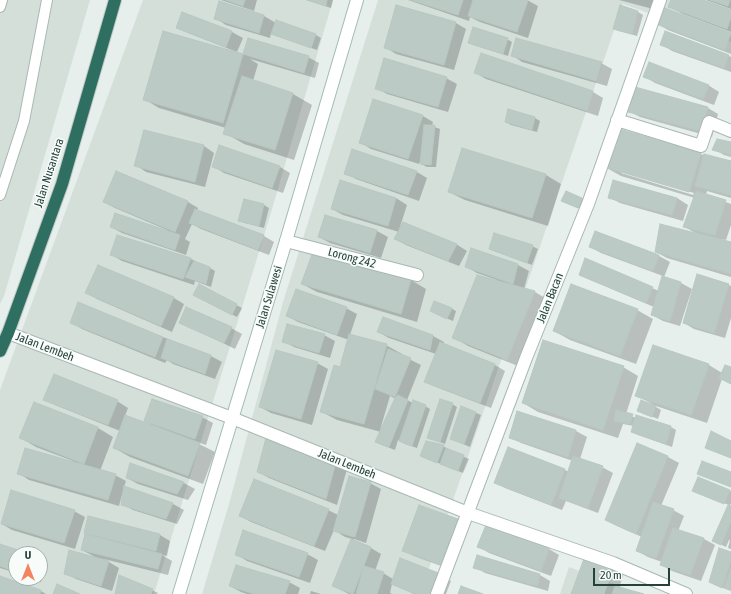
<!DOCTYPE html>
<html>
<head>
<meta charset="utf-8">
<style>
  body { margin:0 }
  #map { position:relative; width:731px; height:594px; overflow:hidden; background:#e6efeb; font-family:"Asap Condensed",sans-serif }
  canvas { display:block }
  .north { position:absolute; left:8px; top:546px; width:40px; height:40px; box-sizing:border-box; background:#f7fbf9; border:1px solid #a3b1ad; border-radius:50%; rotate:0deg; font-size:11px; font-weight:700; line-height:16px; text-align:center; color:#24423a }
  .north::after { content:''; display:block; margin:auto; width:14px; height:18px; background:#f4845f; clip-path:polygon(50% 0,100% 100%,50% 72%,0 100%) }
  .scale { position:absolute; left:593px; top:568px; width:77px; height:18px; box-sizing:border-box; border:2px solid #24423a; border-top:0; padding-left:5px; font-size:12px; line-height:14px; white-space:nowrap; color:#24423a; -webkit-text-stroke:3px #f7fbf9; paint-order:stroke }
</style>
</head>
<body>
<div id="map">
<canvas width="731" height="594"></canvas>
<div class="north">U</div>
<div class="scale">20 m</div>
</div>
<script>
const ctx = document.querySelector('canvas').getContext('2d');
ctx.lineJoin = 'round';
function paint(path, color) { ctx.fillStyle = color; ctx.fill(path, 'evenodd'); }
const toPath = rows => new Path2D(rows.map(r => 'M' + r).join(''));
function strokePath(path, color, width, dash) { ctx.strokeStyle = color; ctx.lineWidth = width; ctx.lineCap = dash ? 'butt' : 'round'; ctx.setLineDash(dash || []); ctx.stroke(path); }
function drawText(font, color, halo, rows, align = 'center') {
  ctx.font = font + ' "Asap Condensed",sans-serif'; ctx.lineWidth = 3; ctx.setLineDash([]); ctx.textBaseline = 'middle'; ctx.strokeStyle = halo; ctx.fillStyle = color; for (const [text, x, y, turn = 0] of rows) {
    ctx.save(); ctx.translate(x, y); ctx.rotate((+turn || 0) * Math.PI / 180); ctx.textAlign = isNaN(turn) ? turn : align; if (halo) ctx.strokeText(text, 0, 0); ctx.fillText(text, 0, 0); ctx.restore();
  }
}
paint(toPath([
  [0,0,90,0,4,296,0,304],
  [143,0,333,0,270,216,154,594,0,594,0,390],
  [16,554,40,554,40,578,16,578],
  [378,0,731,0,731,42,623,4,459,483,420,594,202,594,229,504,283,302],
  [569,567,641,594,560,594]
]), '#d4dfda');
paint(toPath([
  [221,0,257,0,254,11],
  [306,0,333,0,331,8],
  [408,0,527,0,538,6,528,38,480,22,470,17,469,21],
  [619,0,655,0,653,9],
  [672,0,700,0,731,12,731,32,683,14,670,7],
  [706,0,731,0,731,9],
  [220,3,264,16,276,23,276,21,316,35,321,38,317,50,277,36,271,33,270,38,226,25,215,18],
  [620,6,638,12,643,15,637,36,619,31,614,28],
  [663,9,731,34,731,54,668,30,658,24],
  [182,14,232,32,243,38,237,52,188,33,178,27],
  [456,23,466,29,454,70,396,54,385,47],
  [164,32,244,55,249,39,308,57,319,63,315,78,250,59,258,64,253,81,293,94,312,105,294,160,244,144,225,133,226,128,159,108,144,99],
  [507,39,512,42,508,56,474,45,469,42],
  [661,44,729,56,731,57,731,72,672,51],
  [481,55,593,92,603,98,598,116,486,79,476,73],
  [512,55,601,63,612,69,607,86,522,62],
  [644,76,708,85,719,92,714,105,655,83],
  [446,78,457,84,448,112,387,94,376,88],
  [708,108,718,114,712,137,640,117,629,111],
  [423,116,433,122,432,126,440,129,436,167,427,167,421,164,421,159,419,164,371,149,360,142],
  [535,118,540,121,537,132,511,125,506,122],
  [145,131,204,146,214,153,205,187,146,172,136,165],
  [731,143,731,157,724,155,714,149],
  [220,146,280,167,290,173,283,193,224,173,213,166],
  [463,150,546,175,561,184,548,226,465,200,449,192],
  [701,154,705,156,731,162,731,198,707,191,706,195,731,204,731,225,726,240,720,239,719,240,731,243,731,277,667,258,656,252,697,234,685,227,695,198,621,176,605,167],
  [621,171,694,193,693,195,621,173],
  [117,172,188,202,198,208,197,211,264,236,274,242,269,255,201,229,192,224,185,239,190,242,186,255,122,233,111,227,167,231,167,230,115,208,104,202],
  [417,172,427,178,419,201,356,179,346,173],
  [614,181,677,198,688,205,683,221,620,203,609,197],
  [340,182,396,198,407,205,399,230,456,244,467,251,459,266,406,245,395,239,399,232,343,215,332,209],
  [582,198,587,201,583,210,568,203],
  [245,200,264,205,269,208,264,228,245,223,239,220],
  [326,216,377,231,388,237,381,258,330,243,319,237],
  [595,232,659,256,670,262,664,277,681,283,692,289,680,326,663,321,652,315,654,307,591,280,580,274,652,288,659,291,663,276,601,253,590,247],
  [118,236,191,259,210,268,215,271,211,287,195,281,194,285,122,261,112,255],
  [532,246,538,249,532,265,490,249],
  [472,250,518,265,529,271,524,289,535,292,550,301,523,368,468,346,453,337,497,280,477,273,467,267],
  [99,266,174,298,184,304,172,332,97,299,87,293],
  [411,280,426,289,417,322,317,292,302,284],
  [199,285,242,308,237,317,199,298],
  [728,285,731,286,731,318,725,338,694,329,684,323],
  [346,308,357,314,350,335,386,345,402,354,401,355,421,365,407,400,413,403,425,406,430,409,417,448,405,444,398,440,395,450,382,445,376,442,381,432,337,420,322,412,341,368,349,340,298,322,287,316],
  [390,396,396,399,380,430],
  [451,308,456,311,453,321,436,314],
  [637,310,653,319,636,364,570,340,554,331],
  [383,319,433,336,444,342,443,345,495,365,505,371,491,408,436,387,426,381,436,354,389,338,378,332],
  [71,322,163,337,211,356,222,362,215,379,173,364,167,360,165,363,82,329],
  [180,322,231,328,242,334,235,349],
  [324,335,335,341,330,358,294,347,283,341],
  [654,346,709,365,722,373,731,368,731,383,722,379,707,423,656,406,656,407,661,410,658,419,638,411,652,404,636,395],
  [317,363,328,369,312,425,271,413,260,407],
  [623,367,638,376,626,414,636,418,637,416,671,427,676,430,672,447,638,435,632,432,634,426,623,424,618,438,538,412,523,403],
  [45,399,117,401,128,408,125,416,150,425,151,424,145,421,202,417,213,423,206,445,200,443,199,444,215,452,203,484,130,457,114,448,120,431,55,405],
  [34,403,98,428,113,437,100,471,115,475,126,481,124,487,173,504,184,510,177,524,133,510,122,504,124,492,123,491,119,506,29,480,18,473,73,463,73,461,36,447,21,438],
  [452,404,457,407,445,444,428,438],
  [462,407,481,415,470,447,451,439],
  [518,412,576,431,587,437,580,459,602,467,613,473,598,513,566,501,562,510,505,488,495,482,565,470,569,472,573,461,521,443,510,437],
  [266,439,347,469,337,505,269,478,258,472],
  [638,444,668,457,679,463,661,506,673,510,684,516,678,531,704,539,715,545,701,581,672,571,661,565,662,562,648,557,637,551,642,537,617,526,606,520],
  [443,446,448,449,448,450,469,459,463,473,421,456],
  [131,464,184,483,195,489,188,500,138,484,127,478],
  [698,478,731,491,731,503,729,507,731,507,731,549,728,548,730,540,729,540,726,547,718,543,729,505,698,493],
  [370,483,381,489,366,543,354,539,353,541,371,548,381,554,375,571,383,573,393,579,441,575,451,581,446,594,414,594,392,584,390,593,393,594,349,594,333,586,352,539,345,537,334,530,325,551,251,522,240,516,328,510,338,515],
  [419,506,458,520,469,526,452,570,414,556,403,550],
  [74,511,85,517,75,549,12,530,2,524],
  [486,526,549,549,559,555,551,576,489,553,479,547],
  [85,532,160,535,170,541,167,556,162,555,172,561,168,575,104,559,119,568,112,591,76,579,65,573,95,557,82,550,93,537],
  [0,545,26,554,16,554,16,573,0,568],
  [731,553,731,591,715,585],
  [236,554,307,554,318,560,310,583,247,561],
  [586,557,624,573,619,588,640,594,572,594],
  [40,559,47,564,41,582,29,578,40,578],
  [475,567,540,575,550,581,548,591,485,573],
  [0,577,41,591,46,594,0,594],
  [289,582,300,588,298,594,247,594,241,592,230,586],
  [152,590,158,593,157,594,116,594],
  [311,591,321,594,310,594]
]), '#0003');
const building = toPath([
  [226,0,245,0,243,6,226,0],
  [308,0,327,0,326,6,308,0],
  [411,0,463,0,458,15,411,0],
  [473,0,528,0,517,32,468,16,473,0],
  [671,0,703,0,731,10,731,17,727,29,668,7,671,0],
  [710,0,730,0,728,6,710,0],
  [219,1,264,15,259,33,214,19,219,1],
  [396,5,456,22,444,65,384,48,396,5],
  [620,5,638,11,632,34,613,29,620,5],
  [662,7,731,33,725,50,656,24,662,7],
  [182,12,232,31,226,47,176,28,182,12],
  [276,20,316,34,311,48,271,34,276,20],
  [473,27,508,38,503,54,468,43,473,27],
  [163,31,243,54,223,123,143,100,163,31],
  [665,31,729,55,724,68,660,45,665,31],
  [248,38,309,56,304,73,243,54,248,38],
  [516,38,602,62,596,81,511,56,516,38],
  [481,53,593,91,587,111,474,73,481,53],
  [384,58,447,77,438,107,375,89,384,58],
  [649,62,709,85,703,99,643,77,649,62],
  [242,76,293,93,275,150,223,134,242,76],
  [635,87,708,107,701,131,628,112,635,87],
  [373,99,423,115,408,159,359,143,373,99],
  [508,109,535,117,532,130,505,122,508,109],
  [424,125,435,125,431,165,420,164,424,125],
  [616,128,701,153,689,192,604,167,616,128],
  [144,130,204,145,195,182,134,166,144,130],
  [717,139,731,142,731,155,712,150,717,139],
  [219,145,280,166,272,188,212,167,219,145],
  [462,148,546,174,532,218,448,192,462,148],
  [352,149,417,171,408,195,344,174,352,149],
  [704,154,731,161,731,195,695,186,704,154],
  [116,171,188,201,175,232,103,202,116,171],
  [340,180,396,198,388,226,331,209,340,180],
  [613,180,677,198,672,215,608,198,613,180],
  [566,191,582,198,578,208,561,201,566,191],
  [696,191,726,200,715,235,683,227,696,191],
  [244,199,264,204,259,226,238,221,244,199],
  [195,209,264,235,258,250,189,223,195,209],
  [115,213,180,235,175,250,110,227,115,213],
  [325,215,377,230,370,253,318,237,325,215],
  [403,222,457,244,448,261,394,239,403,222],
  [660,224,731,242,731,274,655,252,660,224],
  [595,231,659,255,653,271,589,247,595,231],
  [494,233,533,245,527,263,489,249,494,233],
  [117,235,191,258,183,279,110,255,117,235],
  [471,248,518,264,513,284,465,267,471,248],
  [313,252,411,279,401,314,301,284,313,252],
  [585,258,653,287,646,303,579,275,585,258],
  [194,261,210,267,206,284,185,277,194,261],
  [98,265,174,297,161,326,85,293,98,265],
  [697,274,729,284,714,333,683,323,697,274],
  [477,275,535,291,507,360,452,338,477,275],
  [662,276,681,282,670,321,651,315,662,276],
  [199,284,237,304,232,315,193,295,199,284],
  [571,284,638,309,620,356,553,331,571,284],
  [296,289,347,307,337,335,286,316,296,289],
  [434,301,452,308,447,319,430,311,434,301],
  [78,302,163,337,155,357,70,323,78,302],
  [186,307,232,327,224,343,179,323,186,307],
  [383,317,433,335,430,350,377,332,383,317],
  [287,324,325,334,319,353,282,342,287,324],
  [349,334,387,344,364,424,320,412,334,365,340,367,349,334],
  [167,339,211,355,205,374,161,358,167,339],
  [543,340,624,366,603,430,522,403,543,340],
  [440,342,495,364,480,403,424,382,440,342],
  [653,345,709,364,691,415,635,396,653,345],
  [388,349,411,358,395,397,375,389,388,349],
  [276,350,318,362,301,419,259,407,276,350],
  [725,365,731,367,731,384,719,378,725,365],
  [54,374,118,400,108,425,43,400,54,374],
  [398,395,408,400,389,447,375,442,395,398,398,395],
  [152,399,203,416,195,439,144,421,152,399],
  [440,399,453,403,440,442,427,438,440,399],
  [413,400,426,405,412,446,399,441,413,400],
  [641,400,656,406,652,417,637,411,641,400],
  [34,402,98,427,84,464,19,438,34,402],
  [461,406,476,412,464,444,450,439,461,406],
  [616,410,633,414,630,424,614,421,616,410],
  [517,411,576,430,568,457,509,438,517,411],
  [125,415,200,443,188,476,113,448,125,415],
  [636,415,671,426,666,444,631,432,636,415],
  [711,431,731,441,731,458,705,448,711,431],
  [266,438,336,462,326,499,257,472,266,438],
  [426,441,444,445,437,463,420,456,426,441],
  [637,443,668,456,636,534,605,520,637,443],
  [508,447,565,469,551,505,494,483,508,447],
  [25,448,116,474,108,500,17,474,25,448],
  [446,448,464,455,458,471,440,464,446,448],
  [573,456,603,466,588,508,559,498,573,456],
  [702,461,731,472,731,487,697,474,702,461],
  [130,463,184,482,177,494,126,478,130,463],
  [349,476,371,482,355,537,333,531,349,476],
  [698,477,730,490,724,504,692,491,698,477],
  [254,479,329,509,314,546,239,516,254,479],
  [124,486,173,503,166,519,121,505,124,486],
  [11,490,75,510,64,543,1,524,11,490],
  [653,502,674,509,656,558,636,551,653,502],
  [419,505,458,519,441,565,402,551,419,505],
  [728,505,731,506,731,521,721,545,712,541,728,505],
  [88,516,160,534,156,551,84,533,88,516],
  [486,525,549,548,541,571,477,547,486,525],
  [673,528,704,538,690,575,660,565,673,528],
  [243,530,308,553,299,577,235,555,243,530],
  [85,534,162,554,158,569,81,550,85,534],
  [351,539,371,547,353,594,332,586,351,539],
  [0,544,30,554,16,554,16,572,0,566,0,544],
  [719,548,731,552,731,560,722,588,709,582,719,548],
  [69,550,109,561,101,586,64,574,69,550],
  [477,555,540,574,537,586,473,568,477,555],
  [585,556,614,566,604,594,571,594,585,556],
  [400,558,441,574,433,594,416,594,391,584,400,558],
  [236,565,290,581,285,594,254,594,229,586,236,565],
  [364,566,384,572,377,594,356,594,364,566],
  [731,569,731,590,724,588,731,569],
  [119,575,153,589,151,594,115,594,119,575],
  [0,576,41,590,40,594,0,594,0,576],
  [57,584,80,594,53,594,57,584],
  [461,586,483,594,458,594,461,586],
  [615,586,644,594,612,594,615,586]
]);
paint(building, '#bbcac4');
strokePath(building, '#b8c9c2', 1);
const lane = toPath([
  [0,7,2,0],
  [0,195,24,121,47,0]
]);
const street = toPath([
  [617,120,701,146,709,122,731,131],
  [286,241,417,275],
  [8,333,232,418,468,513,613,563,686,594],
  [437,594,526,358,588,204,660,0]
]);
const secondary = toPath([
  [179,594,286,241,357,0]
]);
const highway = toPath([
  [0,351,8,333,62,184,115,0]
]);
strokePath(lane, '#a8b8b2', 12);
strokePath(street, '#a8b8b2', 14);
strokePath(secondary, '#a4bbb3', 14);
strokePath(highway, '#c2cac8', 14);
strokePath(lane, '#fff', 10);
strokePath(street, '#fff', 12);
strokePath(secondary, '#fff', 12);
strokePath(highway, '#2f6f62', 12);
drawText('12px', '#24423a', '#f7fbf9', [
  ["Jalan Nusantara",49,173,-72],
  ["Lorong 242",352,258,15],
  ["Jalan Sulawesi",269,297,-73],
  ["Jalan Bacan",550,298,-68],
  ["Jalan Lembeh",45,347,21],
  ["Jalan Lembeh",347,464,22]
]);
</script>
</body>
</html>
